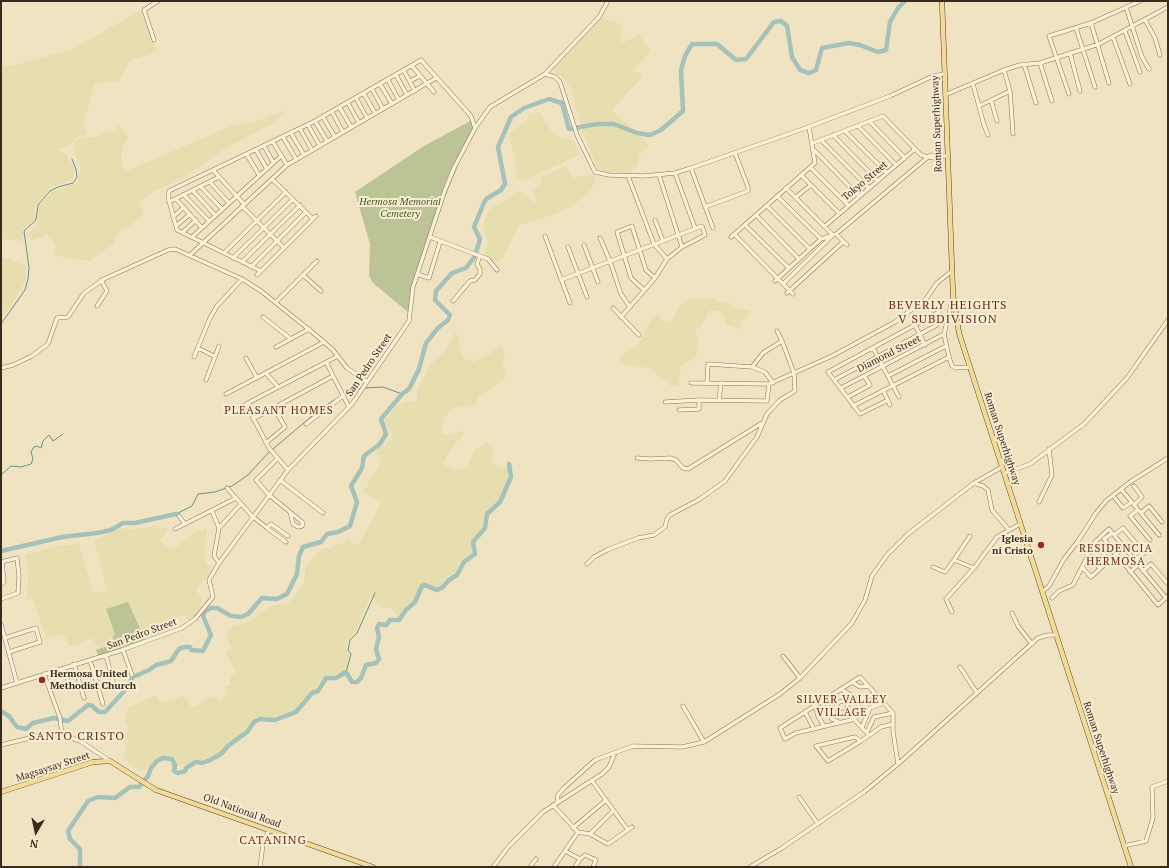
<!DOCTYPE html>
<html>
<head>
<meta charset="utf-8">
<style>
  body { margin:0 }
  #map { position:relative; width:1169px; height:868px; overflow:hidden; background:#f0e3c2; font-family:"PT Serif",serif }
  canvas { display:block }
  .frame { position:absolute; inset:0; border:2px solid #392b1d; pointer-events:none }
  .north { position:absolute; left:16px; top:812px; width:40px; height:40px; -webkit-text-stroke:3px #f7edd2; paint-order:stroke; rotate:189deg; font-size:11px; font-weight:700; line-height:16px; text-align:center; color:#392b1d }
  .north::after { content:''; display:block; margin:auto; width:14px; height:18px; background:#392b1d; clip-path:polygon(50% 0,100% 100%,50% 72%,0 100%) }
</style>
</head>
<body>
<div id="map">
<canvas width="1169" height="868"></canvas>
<div class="frame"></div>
<div class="north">N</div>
</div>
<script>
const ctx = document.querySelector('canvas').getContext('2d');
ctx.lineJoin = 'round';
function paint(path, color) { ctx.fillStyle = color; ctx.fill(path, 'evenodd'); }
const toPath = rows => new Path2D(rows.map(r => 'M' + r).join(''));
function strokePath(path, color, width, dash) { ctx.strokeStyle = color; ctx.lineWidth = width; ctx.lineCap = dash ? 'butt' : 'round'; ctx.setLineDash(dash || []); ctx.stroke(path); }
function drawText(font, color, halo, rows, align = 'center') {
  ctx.font = font + ' "PT Serif",serif'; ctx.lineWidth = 4; ctx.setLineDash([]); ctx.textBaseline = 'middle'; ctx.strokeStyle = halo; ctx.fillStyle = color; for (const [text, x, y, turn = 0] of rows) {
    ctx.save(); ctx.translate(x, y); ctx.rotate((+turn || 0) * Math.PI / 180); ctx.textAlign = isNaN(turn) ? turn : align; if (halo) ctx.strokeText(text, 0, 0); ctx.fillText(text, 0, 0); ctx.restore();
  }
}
paint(toPath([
  [143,9,157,52,131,60,118,81,95,83,83,126,88,133,75,138,70,145,56,149,67,156,74,167,73,179,49,188,34,208,35,219,23,230,23,241,1,239,1,66,12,66,71,50],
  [601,18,623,25,620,44,639,35,651,51,634,70,643,76,612,110,649,146,640,154,637,166,629,173,605,172,598,169,580,125,571,88,562,77,552,70],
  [286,110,272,124,224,149,199,167,179,180,155,191,138,202,144,214,129,227,120,230,112,245,89,261,61,257,55,254,56,244,47,234,32,241,26,235,38,226,39,206,52,192,77,183,81,168,74,154,73,148,75,141,85,137,97,137,105,131,116,132,117,122,129,138,124,145,121,156,122,166,127,171,231,126,257,121],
  [539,112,552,132,560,138,573,140,579,155,522,181,516,178,515,159,509,133,527,121,528,115],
  [565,166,573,178,592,174,596,181,590,191,572,206,553,215,519,225,502,259,493,263,484,254,488,243,483,225,487,214,494,206,510,198,519,190,536,204,538,200,531,190,541,184,541,178],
  [1,256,26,266,26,280,16,298,1,319],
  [690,298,714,298,721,304,728,302,737,309,749,311,748,318,741,320,740,329,727,325,722,312,710,310,701,327,695,331,696,336,699,339,696,357,681,366,678,386,670,386,668,380,662,379,649,368,627,365,619,360,623,354,639,344,650,321,657,313,661,320,670,323,682,304],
  [455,333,458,336,460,351,464,358,472,362,487,356,500,345,505,352,502,366,506,372,504,380,478,397,476,405,454,408,445,417,441,432,446,435,462,431,464,434,463,437,457,441,447,455,443,464,455,471,466,468,475,450,487,443,493,447,492,463,501,468,508,467,509,478,500,498,487,510,483,527,475,536,470,546,473,552,463,560,457,570,447,577,440,586,433,588,426,584,419,587,414,600,405,609,400,618,396,619,396,613,390,608,383,608,371,596,354,634,348,641,346,647,349,657,347,667,340,673,323,677,314,691,311,689,308,694,298,704,297,710,276,718,255,717,236,740,217,755,210,757,179,766,176,761,169,757,160,757,144,770,139,771,122,757,127,750,122,735,127,732,128,726,124,722,128,708,156,695,161,703,184,696,192,708,213,696,220,701,226,695,225,688,231,684,230,677,236,672,225,652,232,649,225,635,232,626,247,622,271,606,288,603,297,594,304,582,306,566,321,549,331,549,335,544,342,544,347,538,358,546,381,503,363,492,367,487,371,476,376,472,381,460,375,452,381,446,385,447,393,434,384,423,395,407,406,402,417,401,417,390,429,368,433,362,446,351],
  [153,526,166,528,168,531,160,540,169,550,177,547,194,532,207,528,205,561,212,570,196,590,202,599,200,608,194,617,188,621,184,616,166,620,170,630,147,639,128,602,115,635,111,638,113,643,98,647,92,638,80,643,79,646,71,646,68,645,65,637,61,634,47,638,32,598,27,600,28,575,25,555,57,546,79,544,94,594,107,590,94,541,121,528,130,530]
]), '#e6deaf');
paint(toPath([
  [472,120,474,127,430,234,412,288,409,313,372,282,369,275,370,244,355,192,424,146],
  [128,602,146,641,99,657,96,650,115,643,112,637,115,634,106,609]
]), '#bcc395');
strokePath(toPath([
  [1,324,25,290,28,279,29,268,24,231,36,220,38,205,50,191,58,187,73,183,77,177,76,169,72,159],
  [364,388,383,387,402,394],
  [344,395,361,388],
  [273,449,319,410,339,397],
  [1,475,11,466,21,467,31,464,33,459,31,452,34,447,37,446,41,448,43,441,49,435,53,441,63,434],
  [176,514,192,506,198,494,215,492,232,486,248,475,270,451],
  [346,672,351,654,348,650,350,640,357,633,375,593]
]), '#6b9188', 1);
strokePath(toPath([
  [1,551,62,537,97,533,111,530,123,523,135,523,176,514],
  [1,711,9,716,17,727,26,729,33,723,54,718,68,721,88,705,91,705,99,712,105,712,126,689,133,677,149,670,156,665,171,661,179,649,185,647,190,647,191,650,203,651,211,635,203,616,205,611,211,608,217,608,231,616,241,617,248,614,262,598,277,599,287,594,297,574,299,556,303,547,321,542,327,534,338,532,350,526,357,502,351,486,362,468,364,456,380,444,386,434,381,419,402,394,409,389,419,369,426,343,438,328,448,320,450,315,435,300,436,291,452,273,466,268,475,256,480,239,474,227,483,205,486,199,501,190,505,184,498,147,511,117,524,108,549,99,562,103,569,129,597,124,614,124,637,133,650,135,661,130,683,111,681,70,685,56,692,44,717,44,736,60,746,59,774,22,781,21,787,26,792,57,800,70,809,73,816,70,822,48,849,43,860,45,878,52,886,50,890,22,898,8,905,1],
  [80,867,80,849,70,839,68,831,88,801,98,797,115,798,130,787,139,787,148,776,151,768,157,761,163,758,172,759,175,765,174,771,178,773,185,771,186,768,196,762,202,763,210,760,221,754,228,746,247,732,254,722,260,719,275,720,296,712,312,693,318,691,326,678,336,678,346,672,352,682,357,682,361,678,366,665,376,663,379,659,376,649,379,637,377,628,379,624,386,625,390,620,399,620,406,610,415,602,422,586,425,585,437,590,443,587,449,580,457,575,464,562,475,554,473,542,485,528,487,514,500,502,511,477,509,464]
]), '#a4c2ba', 4.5);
const minor = toPath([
  [1126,7,1142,57,1149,69],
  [1145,20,1155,38,1160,55],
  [1091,23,1109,83],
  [1076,28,1095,87],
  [1125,31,1140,72],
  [1113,37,1130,84],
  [154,40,144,10,158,1],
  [1070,53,1080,91],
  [1040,63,1052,101],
  [1024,64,1036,103],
  [412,66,434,92],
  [1004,70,1010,91,1013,134],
  [404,71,415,91],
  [545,74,555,77,560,82,577,135,595,172,609,175,644,176,675,173,691,168,803,129,890,96,933,76,944,74],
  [396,75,407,95],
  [388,80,399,100],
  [410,81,420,76],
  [380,84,392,104],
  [973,84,984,125,988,135],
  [372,89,383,109],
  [364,94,375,113],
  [1069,94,1049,36,1091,23,1140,1],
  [945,95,1004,70,1020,65,1040,63,1099,44,1168,7],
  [356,98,367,118],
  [991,100,997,121],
  [348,103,359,123],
  [979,106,1010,91],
  [340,108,351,127],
  [332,112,343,132],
  [323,117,335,137],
  [315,121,327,141],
  [870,122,905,158],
  [308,125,320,146],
  [858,126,896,165],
  [300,129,312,150],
  [845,131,887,173],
  [291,133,304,155],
  [833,135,878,181],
  [283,137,296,159],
  [821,140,869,188],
  [273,142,287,165],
  [813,143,883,116,921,155,928,157],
  [264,146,273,162],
  [256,150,267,169],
  [814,150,859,196],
  [247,155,259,175],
  [929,157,934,158,935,156,948,156],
  [810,167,848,205],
  [691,168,713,228],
  [213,170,244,204],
  [675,173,695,228],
  [659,175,682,247],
  [801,175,839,213],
  [628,176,654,244,667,259],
  [272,179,313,219],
  [210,182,229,203],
  [201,187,222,209],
  [193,191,215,215],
  [184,195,209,221],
  [777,196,821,239],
  [796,197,811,185],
  [176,199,202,228],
  [169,202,219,177],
  [242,206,284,248],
  [767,206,810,249],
  [705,207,748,191,748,187,735,153],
  [756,215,799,259],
  [173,217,184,207],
  [655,220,663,241],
  [745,225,789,268],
  [176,226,190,214],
  [825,226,915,149],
  [183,232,196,220],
  [734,234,793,294],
  [836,234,847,245],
  [545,236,570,303],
  [192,237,281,156],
  [430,237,488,259,497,270],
  [731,237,815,163,809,127],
  [600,238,610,261,621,294,630,307],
  [584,245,598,282],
  [568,247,587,297],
  [224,253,286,192],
  [190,255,287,165,436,78],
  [233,258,293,199],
  [242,262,300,205],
  [251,267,306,212],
  [261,271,177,230,168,197,169,191,315,121,421,60,471,116,475,128],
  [417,274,429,278,440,242],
  [257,275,316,216],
  [303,275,321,291],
  [561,280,702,226,705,235,682,247,667,259,655,278,621,317],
  [775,281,821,239,836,234,928,157,931,155,935,156],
  [783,284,833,235,786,188],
  [644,290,631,278,617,232,632,226,646,270,655,278],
  [787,293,843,242],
  [953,297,944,334,949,357,952,366,955,368,969,367],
  [453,301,470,281,475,280,480,274,480,269,477,264,480,256],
  [276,302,317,261],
  [97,306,107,291,101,280],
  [613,308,639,335],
  [263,317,291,339],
  [915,325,925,345],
  [777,331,782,341],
  [276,347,309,329],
  [198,348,214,356],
  [873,348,899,397],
  [194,357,210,318,217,306,242,279],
  [246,358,257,378],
  [326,362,349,407],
  [1,368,13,365,32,356,48,344,57,318,68,317,84,293,104,279,168,250,175,249,242,279,261,291,317,336,333,350,347,368,367,382],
  [266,373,278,387],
  [888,376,946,346],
  [206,380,219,346],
  [834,380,937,325,939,312],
  [691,383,769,384],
  [707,383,708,364,752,367,765,372,773,383],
  [841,388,944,334],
  [883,390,890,405],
  [226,394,324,342],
  [848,397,870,385,864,376],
  [719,400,721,383],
  [888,400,860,414,828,372,939,312],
  [665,402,699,400,767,401,769,384,832,356,895,322,926,299,937,283,952,271],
  [853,406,949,357],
  [679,410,699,409,699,400],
  [253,419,333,376],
  [306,424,343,396],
  [266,443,285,427,274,408],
  [637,458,651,459,670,458,676,460,683,468,688,469,762,423],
  [277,459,256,480,268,494,301,521,303,523,302,526,298,527,293,524,290,512],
  [288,470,269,448,246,404,336,357],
  [1005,473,1030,464,1084,424,1127,378,1168,320],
  [280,480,323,513],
  [974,483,983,486,988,490,992,510,1009,530],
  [1134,486,1142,497,1134,505],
  [227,488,252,516,267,528,271,524,288,536],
  [1121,489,1159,535],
  [1115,498,1123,508,1132,502],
  [1039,502,1052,475,1049,449],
  [1138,510,1130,516,1150,540],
  [212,511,219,528],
  [1141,513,1149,506,1162,522],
  [179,516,185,524],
  [267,528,286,542],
  [175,529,236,498],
  [1112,533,1104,539,1158,605,1168,596],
  [1114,535,1123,528,1144,553,1135,560],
  [1094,543,1109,560],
  [1087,554,1100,568],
  [954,560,970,536],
  [1,562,17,558,19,576,18,593,1,599],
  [219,563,214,556,219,528,241,504],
  [587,564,594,557,607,550,638,538,654,535,665,527,667,519,670,515,700,499,725,481,757,437,767,414,780,400,795,391,794,373,782,341,763,353,752,367],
  [933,567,945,572,954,560,974,568],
  [1082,567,1091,577,1117,553],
  [1143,571,1151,564,1168,584],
  [1130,572,1138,565],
  [1,584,4,582,2,562],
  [1043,591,1049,586,1064,559,1078,541,1096,513,1106,501,1130,482,1168,458],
  [1052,598,1059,591,1073,585,1094,543,1109,529,1166,598],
  [952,612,946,599,974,568,997,537,1020,524],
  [1012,613,1018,626,1032,644],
  [1,624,17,683],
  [5,638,36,628,40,642,9,652],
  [123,650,132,675],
  [106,655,114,686],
  [783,656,800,678],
  [90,660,103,704],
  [74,664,84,698],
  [960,667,977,693],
  [64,668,70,687],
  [44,674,60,718,62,735],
  [852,682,860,687,868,686],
  [1,688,122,650,182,628,195,619,213,597,209,580,219,563,288,470,352,404,409,321,413,287,445,190,454,168,475,128,490,107,545,74,599,17,608,1],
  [842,690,851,695,857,700,859,709,855,719,796,733,785,739,780,728,860,677,893,713,893,731,898,764],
  [829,698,827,711,832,719,839,722],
  [857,700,876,694],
  '836.5 707a5.5 5.5 0 1 1 11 0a5.5 5.5 0 1 1-11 0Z',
  [815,705,818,716,824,726],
  [683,706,704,742],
  [846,711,867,733],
  [805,712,814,729],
  [862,727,870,708,884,703],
  [867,732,874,717,893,713],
  [861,741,855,737,816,746,828,761,861,741,881,727,893,724],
  [1,745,42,735,62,735,80,741,110,761],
  [592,781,628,830],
  [799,797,818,824],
  [557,802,558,795,564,788,595,760,633,746,682,747,704,742,780,694,800,678,852,623,865,600,872,576,887,555,908,534,957,496,974,483,1002,467],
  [553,805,578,832,554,867],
  [573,828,606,800],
  [578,832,590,834,608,844,632,827],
  [590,834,613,811],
  [1124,846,1146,841,1153,818,1152,787,1168,781],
  [565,851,580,859,585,855,596,860,593,867],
  [260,867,263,844,269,830],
  [493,867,509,846,543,812,602,774,609,767,615,753],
  [530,867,536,859],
  [575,867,580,859],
  [750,867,782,848,864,792,898,764,1038,638,1048,635,1056,635]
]);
const major = toPath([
  [942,1,953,295,959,333,1131,867],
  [1,792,93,762,110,761,156,790,373,867]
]);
strokePath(minor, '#8a7458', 4.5);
strokePath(major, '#58422d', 5.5);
strokePath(minor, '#faf0d5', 3.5);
strokePath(major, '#f4da98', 4.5);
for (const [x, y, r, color] of [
  [1041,545,4,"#9c2826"],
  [42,680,4,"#9c2826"]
]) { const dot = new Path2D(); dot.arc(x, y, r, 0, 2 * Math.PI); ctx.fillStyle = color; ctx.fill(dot); strokePath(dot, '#f7edd2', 1.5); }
drawText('10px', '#392b1d', '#f7edd2', [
  ["Roman Superhighway",937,124,-92],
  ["Tokyo Street",865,181,-40],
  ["Diamond Street",889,354,-27],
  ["San Pedro Street",369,365,-56],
  ["Roman Superhighway",1002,439,72],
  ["San Pedro Street",142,634,-20],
  ["Roman Superhighway",1101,748,72],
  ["Magsaysay Street",53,767,-18],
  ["Old National Road",242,811,20]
]);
drawText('italic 10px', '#485723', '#f7edd2', [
  ["Hermosa Memorial",400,202],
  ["Cemetery",400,214]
]);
drawText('bold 10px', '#392b1d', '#f7edd2', [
  ["Iglesia",1033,539],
  ["ni Cristo",1033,551],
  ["Hermosa United",50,674,"left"],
  ["Methodist Church",50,686,"left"]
], 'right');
ctx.letterSpacing = '1px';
drawText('11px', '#682d1b', '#f7edd2', [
  ["PLEASANT HOMES",279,411],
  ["RESIDENCIA",1116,549],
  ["HERMOSA",1116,562],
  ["SILVER VALLEY",842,700],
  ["VILLAGE",842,713]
]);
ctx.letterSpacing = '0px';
ctx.letterSpacing = '1px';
drawText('12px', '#682d1b', '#f7edd2', [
  ["BEVERLY HEIGHTS",948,306],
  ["V SUBDIVISION",948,320],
  ["SANTO CRISTO",77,737],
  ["CATANING",273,841]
]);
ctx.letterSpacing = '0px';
</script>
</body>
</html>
